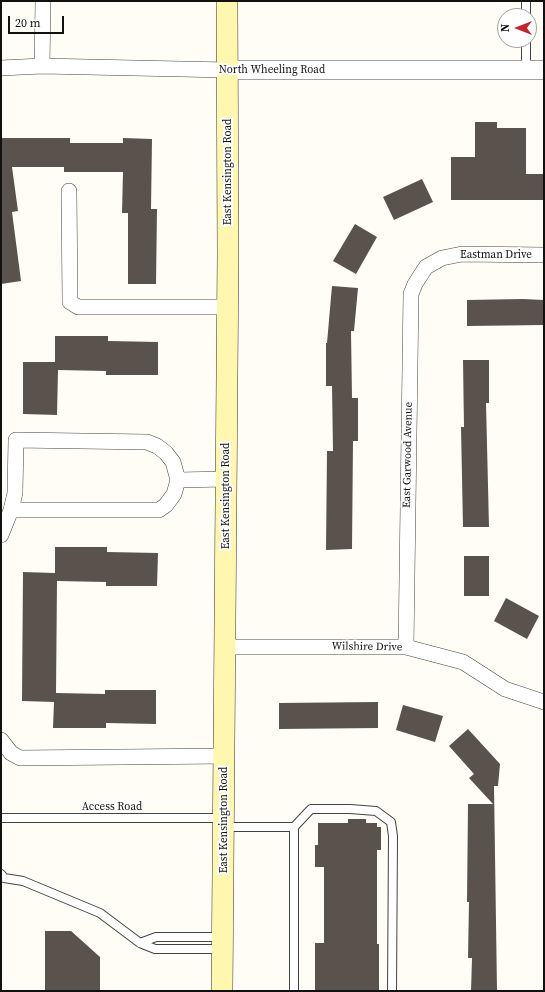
<!DOCTYPE html>
<html>
<head>
<meta charset="utf-8">
<style>
  body { margin:0 }
  #map { position:relative; width:545px; height:992px; overflow:hidden; background:#fffdf5; font-family:"Source Serif 4",serif }
  canvas { display:block }
  .frame { position:absolute; inset:0; border:2px solid #111; pointer-events:none }
  .north { position:absolute; left:497px; top:8px; width:40px; height:40px; box-sizing:border-box; background:#fff; border:1px solid #a0a0a0; border-radius:50%; rotate:270deg; font-size:11px; font-weight:700; line-height:16px; text-align:center; color:#111 }
  .north::after { content:''; display:block; margin:auto; width:14px; height:18px; background:#c4262e; clip-path:polygon(50% 0,100% 100%,50% 72%,0 100%) }
  .scale { position:absolute; left:8px; top:16px; width:56px; height:18px; box-sizing:border-box; border:2px solid #111; border-top:0; padding-left:5px; font-size:12px; line-height:14px; white-space:nowrap; color:#111; -webkit-text-stroke:3px #fff; paint-order:stroke }
</style>
</head>
<body>
<div id="map">
<canvas width="545" height="992"></canvas>
<div class="frame"></div>
<div class="north">N</div>
<div class="scale">20 m</div>
</div>
<script>
const ctx = document.querySelector('canvas').getContext('2d');
ctx.lineJoin = 'round';
function paint(path, color) { ctx.fillStyle = color; ctx.fill(path, 'evenodd'); }
const toPath = rows => new Path2D(rows.map(r => 'M' + r).join(''));
function strokePath(path, color, width, dash) { ctx.strokeStyle = color; ctx.lineWidth = width; ctx.lineCap = dash ? 'butt' : 'round'; ctx.setLineDash(dash || []); ctx.stroke(path); }
function drawText(font, color, halo, rows, align = 'center') {
  ctx.font = font + ' "Source Serif 4",serif'; ctx.lineWidth = 4; ctx.setLineDash([]); ctx.textBaseline = 'middle'; ctx.strokeStyle = halo; ctx.fillStyle = color; for (const [text, x, y, turn = 0] of rows) {
    ctx.save(); ctx.translate(x, y); ctx.rotate((+turn || 0) * Math.PI / 180); ctx.textAlign = isNaN(turn) ? turn : align; if (halo) ctx.strokeText(text, 0, 0); ctx.fillText(text, 0, 0); ctx.restore();
  }
}
paint(toPath([
  [475,122,497,122,497,128,526,128,526,174,544,174,544,200,451,200,451,157,475,157],
  [1,138,70,138,70,143,123,143,123,138,152,139,151,209,157,209,156,284,128,284,128,213,122,213,123,172,64,172,64,167,12,167,18,211,12,212,21,281,1,284],
  [422,179,433,202,394,220,383,197],
  [355,224,377,237,356,274,333,261],
  [332,286,358,288,354,331,351,331,352,398,358,398,358,441,353,441,352,549,326,550,327,451,333,451,332,386,326,386,326,343,327,343],
  [523,299,544,300,544,325,467,326,467,300],
  [55,336,108,336,108,341,158,342,158,375,106,375,106,371,58,370,57,415,23,414,23,362,55,362],
  [463,360,489,360,489,403,486,403,489,527,463,527,461,427,464,427],
  [55,547,107,547,107,552,158,553,157,586,106,586,106,582,57,581,56,693,105,694,105,690,156,690,156,724,106,723,106,728,53,728,54,702,22,701,23,572,55,573],
  [464,556,489,556,489,596,464,596],
  [506,598,539,616,527,639,494,621],
  [378,702,378,728,279,729,279,703],
  [403,705,443,716,435,742,396,730],
  [468,729,500,764,498,786,494,786,497,991,471,991,472,958,468,958,469,902,467,902,468,804,493,804,469,778,474,774,449,746],
  [348,819,366,819,366,823,377,823,377,827,381,827,381,850,377,850,377,944,379,944,379,991,315,991,315,943,324,943,324,867,315,867,315,845,318,845,318,823,348,823],
  [45,931,71,931,100,957,100,991,45,991]
]), '#5a524d');
const service = toPath([
  [526,1,526,16],
  [526,40,526,70],
  [1,818,222,818],
  [224,827,294,827],
  [1,874,4,878,23,881,100,913,140,943,155,949,223,949],
  [140,943,156,937,222,937],
  [294,991,294,827,311,809,350,809,376,811,391,822,393,836,392,991]
]);
const minor = toPath([
  [42,66,43,1],
  [1,68,42,66,227,70],
  [69,191,70,302,78,307,228,307],
  [178,480,226,479],
  [1,535,11,510,15,493,16,440,147,442,157,446,166,453,173,462,178,480,174,494,166,505,159,510,11,510],
  [225,647,406,647,463,662,505,689,544,702],
  [406,647,411,294,415,284,426,267,442,258,462,254,544,255],
  [1,740,11,753,20,758,224,756]
]);
const tertiary = toPath([
  [227,70,544,70]
]);
const secondary = toPath([
  [222,991,228,254,227,1]
]);
strokePath(service, '#444', 10);
strokePath(minor, '#444', 16);
strokePath(tertiary, '#444', 20);
strokePath(secondary, '#333', 22);
strokePath(service, '#fff', 8);
strokePath(minor, '#fff', 15);
strokePath(tertiary, '#fff', 19);
strokePath(secondary, '#fff6b0', 21);
drawText('11px', '#111', '#fff', [
  ["North Wheeling Road",272,70],
  ["East Kensington Road",228,172,-90],
  ["Eastman Drive",496,255],
  ["East Garwood Avenue",408,455,-89],
  ["East Kensington Road",226,496,-90],
  ["Wilshire Drive",367,647,1],
  ["Access Road",112,807],
  ["East Kensington Road",224,820,-90]
]);
</script>
</body>
</html>
